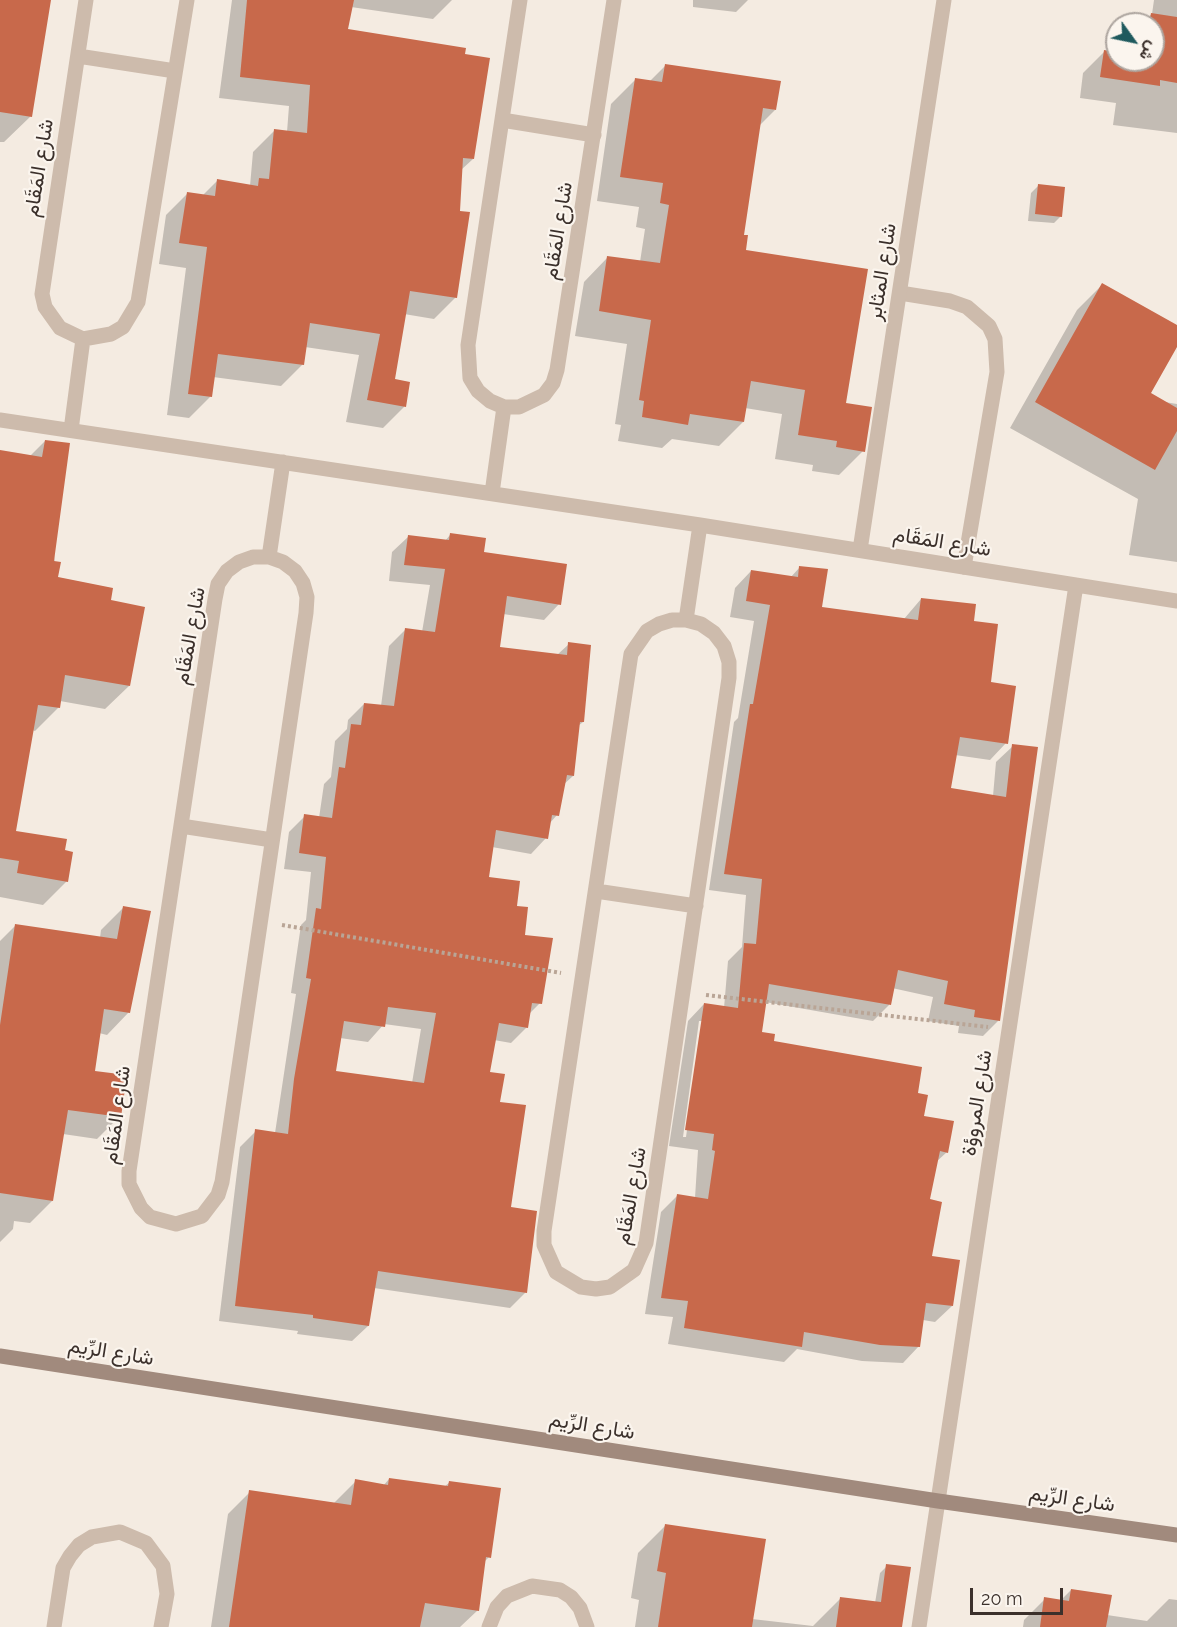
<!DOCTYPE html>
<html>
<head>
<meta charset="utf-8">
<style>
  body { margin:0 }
  #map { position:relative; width:1177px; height:1627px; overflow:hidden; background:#f4ebe1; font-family:Raleway,Vazirmatn,sans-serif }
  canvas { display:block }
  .north { position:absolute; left:1105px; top:12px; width:60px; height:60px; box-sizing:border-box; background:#fbf5ee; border:2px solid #aea6a0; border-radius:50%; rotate:123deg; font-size:16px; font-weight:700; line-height:24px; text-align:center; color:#3b302b }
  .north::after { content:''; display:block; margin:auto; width:21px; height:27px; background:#1f5a5e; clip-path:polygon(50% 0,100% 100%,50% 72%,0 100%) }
  .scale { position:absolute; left:970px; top:1588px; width:93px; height:27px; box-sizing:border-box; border:3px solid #3b302b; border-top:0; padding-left:8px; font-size:18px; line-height:21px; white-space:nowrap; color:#3b302b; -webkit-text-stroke:4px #fbf5ee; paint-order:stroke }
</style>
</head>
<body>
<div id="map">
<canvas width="1177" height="1627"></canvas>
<div class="north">ش</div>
<div class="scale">20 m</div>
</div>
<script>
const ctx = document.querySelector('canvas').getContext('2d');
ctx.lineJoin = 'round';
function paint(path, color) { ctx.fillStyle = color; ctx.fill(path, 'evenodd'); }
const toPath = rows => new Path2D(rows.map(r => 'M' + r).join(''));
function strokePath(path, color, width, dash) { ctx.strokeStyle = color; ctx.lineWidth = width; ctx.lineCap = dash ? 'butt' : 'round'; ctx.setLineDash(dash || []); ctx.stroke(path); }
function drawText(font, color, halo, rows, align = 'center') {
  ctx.font = font + ' Raleway,Vazirmatn,sans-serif'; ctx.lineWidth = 4.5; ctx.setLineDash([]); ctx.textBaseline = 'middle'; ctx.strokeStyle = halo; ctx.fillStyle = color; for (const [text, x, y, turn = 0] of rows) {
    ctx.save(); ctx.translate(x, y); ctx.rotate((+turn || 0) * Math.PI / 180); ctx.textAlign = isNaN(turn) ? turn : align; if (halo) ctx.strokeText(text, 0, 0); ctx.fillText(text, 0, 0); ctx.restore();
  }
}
paint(toPath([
  [0,0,49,0,31,116,4,142,0,142],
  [232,0,452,0,433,19,351,7,347,31,473,159,461,170,456,297,434,319,404,314,394,381,409,383,404,407,383,428,346,422,359,355,305,347,303,364,281,386,213,377,211,396,189,418,167,415,186,268,159,264,166,215,187,194,202,196,218,180,250,186,253,152,275,130,287,132,289,106,219,98],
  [693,0,748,0,736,12,693,7],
  [1154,0,1177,0,1177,133,1113,125,1116,103,1080,98,1083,73,1104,52,1117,54,1117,60,1153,60,1153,24,1141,24,1152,14],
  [665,66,775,110,759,126,742,236,744,251,844,404,863,451,839,475,812,471,813,465,775,459,782,414,745,408,743,422,719,446,672,439,662,448,618,441,621,425,615,424,627,344,575,336,584,282,608,257,640,262,645,229,636,227,639,207,597,201,611,104,636,79,650,81],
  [1038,186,1061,216,1054,223,1028,221,1031,193],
  [1102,285,1177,327,1177,344,1146,399,1177,404,1177,562,1129,555,1138,499,1010,428,1077,310],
  [45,441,56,578,109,602,129,686,105,709,60,701,59,707,35,731,32,730,14,832,63,851,67,881,43,905,0,897,0,452,30,456],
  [450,535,559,604,544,620,503,614,499,648,557,655,569,644,583,722,578,726,573,776,563,785,557,815,549,824,546,838,531,854,492,847,488,878,515,907,540,1003,528,1015,527,1027,511,1043,494,1040,489,1073,498,1103,509,1208,536,1212,526,1292,510,1308,374,1288,368,1326,352,1341,297,1334,298,1331,219,1321,240,1147,256,1131,275,1133,296,994,291,993,301,925,306,920,311,872,284,869,289,832,305,816,319,818,324,784,331,777,335,741,347,729,348,720,364,704,381,706,389,646,405,630,422,632,430,585,389,581,392,552,408,537,445,541],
  [384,1024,421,1029,412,1083,334,1072,340,1038,368,1042],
  [800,567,821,608,904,619,921,599,972,622,1006,743,990,760,955,755,950,790,993,796,996,762,1013,746,999,1020,983,1036,958,1033,959,1026,928,1021,933,997,892,988,889,1005,873,1021,765,1002,760,1033,772,1042,916,1094,923,1117,947,1152,936,1162,929,1201,930,1257,952,1306,935,1322,923,1320,919,1346,903,1363,862,1361,797,1349,784,1362,668,1344,673,1317,645,1314,661,1212,678,1195,695,1198,698,1150,669,1146,688,1021,704,1004,724,1008,728,961,742,947,746,895,709,890,734,722,738,718,754,621,730,617,735,588,751,571,790,578],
  [699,1021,702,1021,686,1137,683,1137],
  [123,908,129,1012,107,1035,99,1033,94,1072,120,1116,97,1139,63,1134,52,1201,30,1223,14,1221,13,1229,0,1242,0,941,16,925,100,938,101,930],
  [389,1479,444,1487,450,1482,489,1557,484,1562,478,1610,460,1627,211,1627,228,1514,250,1492,334,1503,356,1481,383,1486],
  [665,1526,752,1619,813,1626,840,1599,875,1603,880,1573,887,1566,909,1569,872,1627,635,1627,639,1600,631,1598,638,1553],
  [1071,1590,1107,1615,1147,1621,1169,1599,1177,1600,1177,1627,1023,1627,1024,1620,1045,1599,1060,1601]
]), '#0003');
paint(toPath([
  [0,0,51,0,32,117,0,112],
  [247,0,354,0,348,29,466,48,465,54,490,58,474,159,463,158,460,211,470,212,457,298,410,291,395,379,410,382,406,407,367,400,380,334,310,323,304,365,218,354,212,397,188,394,207,247,179,243,187,192,215,196,217,179,258,186,259,178,269,179,274,129,307,133,310,85,240,77],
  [1151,13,1177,17,1177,83,1160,80,1160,86,1100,77,1104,50,1117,52,1117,60,1153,60,1153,24,1149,24],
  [665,64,781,81,776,110,763,108,744,235,748,235,746,250,868,269,846,403,872,407,865,452,836,447,837,441,798,435,805,390,751,381,744,422,690,414,688,425,642,417,644,401,639,400,651,320,599,311,607,256,660,263,669,205,660,203,663,183,620,177,635,78,662,82],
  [1038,184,1065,187,1062,217,1035,214],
  [1102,283,1177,325,1177,347,1151,393,1177,408,1177,431,1155,470,1035,402],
  [45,440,70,443,54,561,61,562,58,577,113,588,111,600,145,607,130,686,65,675,60,708,38,705,16,831,67,839,65,850,73,852,68,882,17,873,19,861,0,858,0,450,42,457],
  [450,533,486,538,484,552,567,564,561,605,507,596,500,647,567,655,568,642,591,645,584,722,580,722,574,776,567,775,559,816,552,815,548,839,496,830,489,877,520,881,517,906,528,907,525,935,553,938,542,1004,532,1003,528,1028,499,1023,490,1072,505,1074,500,1102,526,1105,511,1207,537,1211,527,1293,378,1271,369,1326,313,1318,313,1315,235,1306,255,1129,288,1134,294,1079,311,979,306,978,316,908,321,909,326,857,299,853,304,814,332,818,339,767,345,768,351,724,361,725,364,703,394,706,405,628,435,632,445,569,404,565,408,535,449,540],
  [388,1007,436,1013,424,1083,336,1071,344,1021,385,1027],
  [799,566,828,569,822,607,918,620,921,598,976,604,974,621,998,624,991,682,1016,686,1008,744,960,737,951,788,1006,797,1012,744,1038,747,1000,1021,974,1017,975,1010,944,1004,948,981,898,970,891,1005,769,984,762,1032,775,1034,774,1041,922,1067,918,1093,928,1095,924,1116,954,1121,948,1153,940,1151,930,1199,942,1202,932,1256,960,1260,953,1306,926,1303,920,1347,880,1345,804,1332,802,1347,684,1328,688,1301,661,1298,677,1194,708,1199,715,1151,712,1150,714,1134,685,1130,704,1003,738,1008,744,943,756,944,762,879,724,874,750,704,753,704,770,605,746,601,751,570,798,577],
  [123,906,151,911,130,1013,104,1009,95,1071,127,1075,121,1117,68,1110,53,1201,0,1193,0,1025,15,924,117,939],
  [389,1478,448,1486,449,1481,501,1488,491,1558,486,1557,479,1611,425,1603,420,1627,229,1627,249,1490,351,1505,355,1479,388,1485],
  [665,1524,766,1539,752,1627,658,1627,666,1573,657,1571],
  [886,1564,911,1567,902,1627,836,1627,840,1597,881,1602],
  [1071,1589,1112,1595,1106,1627,1040,1627,1044,1597,1069,1601]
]), '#c8694b');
strokePath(toPath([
  [282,925,561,973],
  [706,995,988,1027]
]), '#b9a596', 4, [3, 3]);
strokePath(toPath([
  [900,293,950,301,967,307,989,326,995,339,997,372,964,567]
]), '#cdbbac', 15);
strokePath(toPath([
  [86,0,42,294,45,307,60,328,83,339,111,334,123,327,138,302,187,0],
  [520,0,468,345,470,378,478,391,490,401,504,407,519,407,544,395,553,383,557,370,614,0],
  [78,56,175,71],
  [502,120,594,135],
  [0,420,700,525,1177,601],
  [71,430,83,339],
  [492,493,504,407],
  [860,550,944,0],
  [253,557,269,557,283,562,295,571,303,583,307,597,306,613,222,1182,218,1195,202,1216,176,1224,150,1217,141,1208,129,1184,129,1171,215,599,218,584,227,571,239,562,253,557],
  [269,557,283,462],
  [672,620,686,620,701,624,714,633,724,646,729,662,729,678,646,1243,634,1270,610,1287,596,1289,581,1287,556,1272,544,1245,544,1231,631,654,647,631,659,624,672,620],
  [686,620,700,525],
  [181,826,272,840],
  [596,891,696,906],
  [54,1627,63,1568,70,1556,79,1545,92,1537,120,1532,146,1543,163,1566,167,1594,161,1627],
  [489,1627,497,1607,507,1596,532,1586,560,1590,571,1597,580,1608,587,1627],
  [919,1627,1076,585]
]), '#cdbbac', 15);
strokePath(toPath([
  [0,1356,938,1501,1177,1535]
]), '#a18a7d', 15);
drawText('21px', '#3b302b', '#fbf5ee', [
  ["شارع المَقَام",39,168,-81],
  ["شارع المَقَام",558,231,-81],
  ["شارع المثابر",882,272,-81],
  ["شارع المَقَام",942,542,9],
  ["شارع المَقَام",190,636,-80],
  ["شارع المروؤة",977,1103,-81],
  ["شارع المَقَام",117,1115,-82],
  ["شارع المَقَام",631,1196,-80],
  ["شارع الرِّيم",111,1352,9],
  ["شارع الرِّيم",592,1426,9],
  ["شارع الرِّيم",1072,1499,8]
]);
</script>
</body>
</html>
